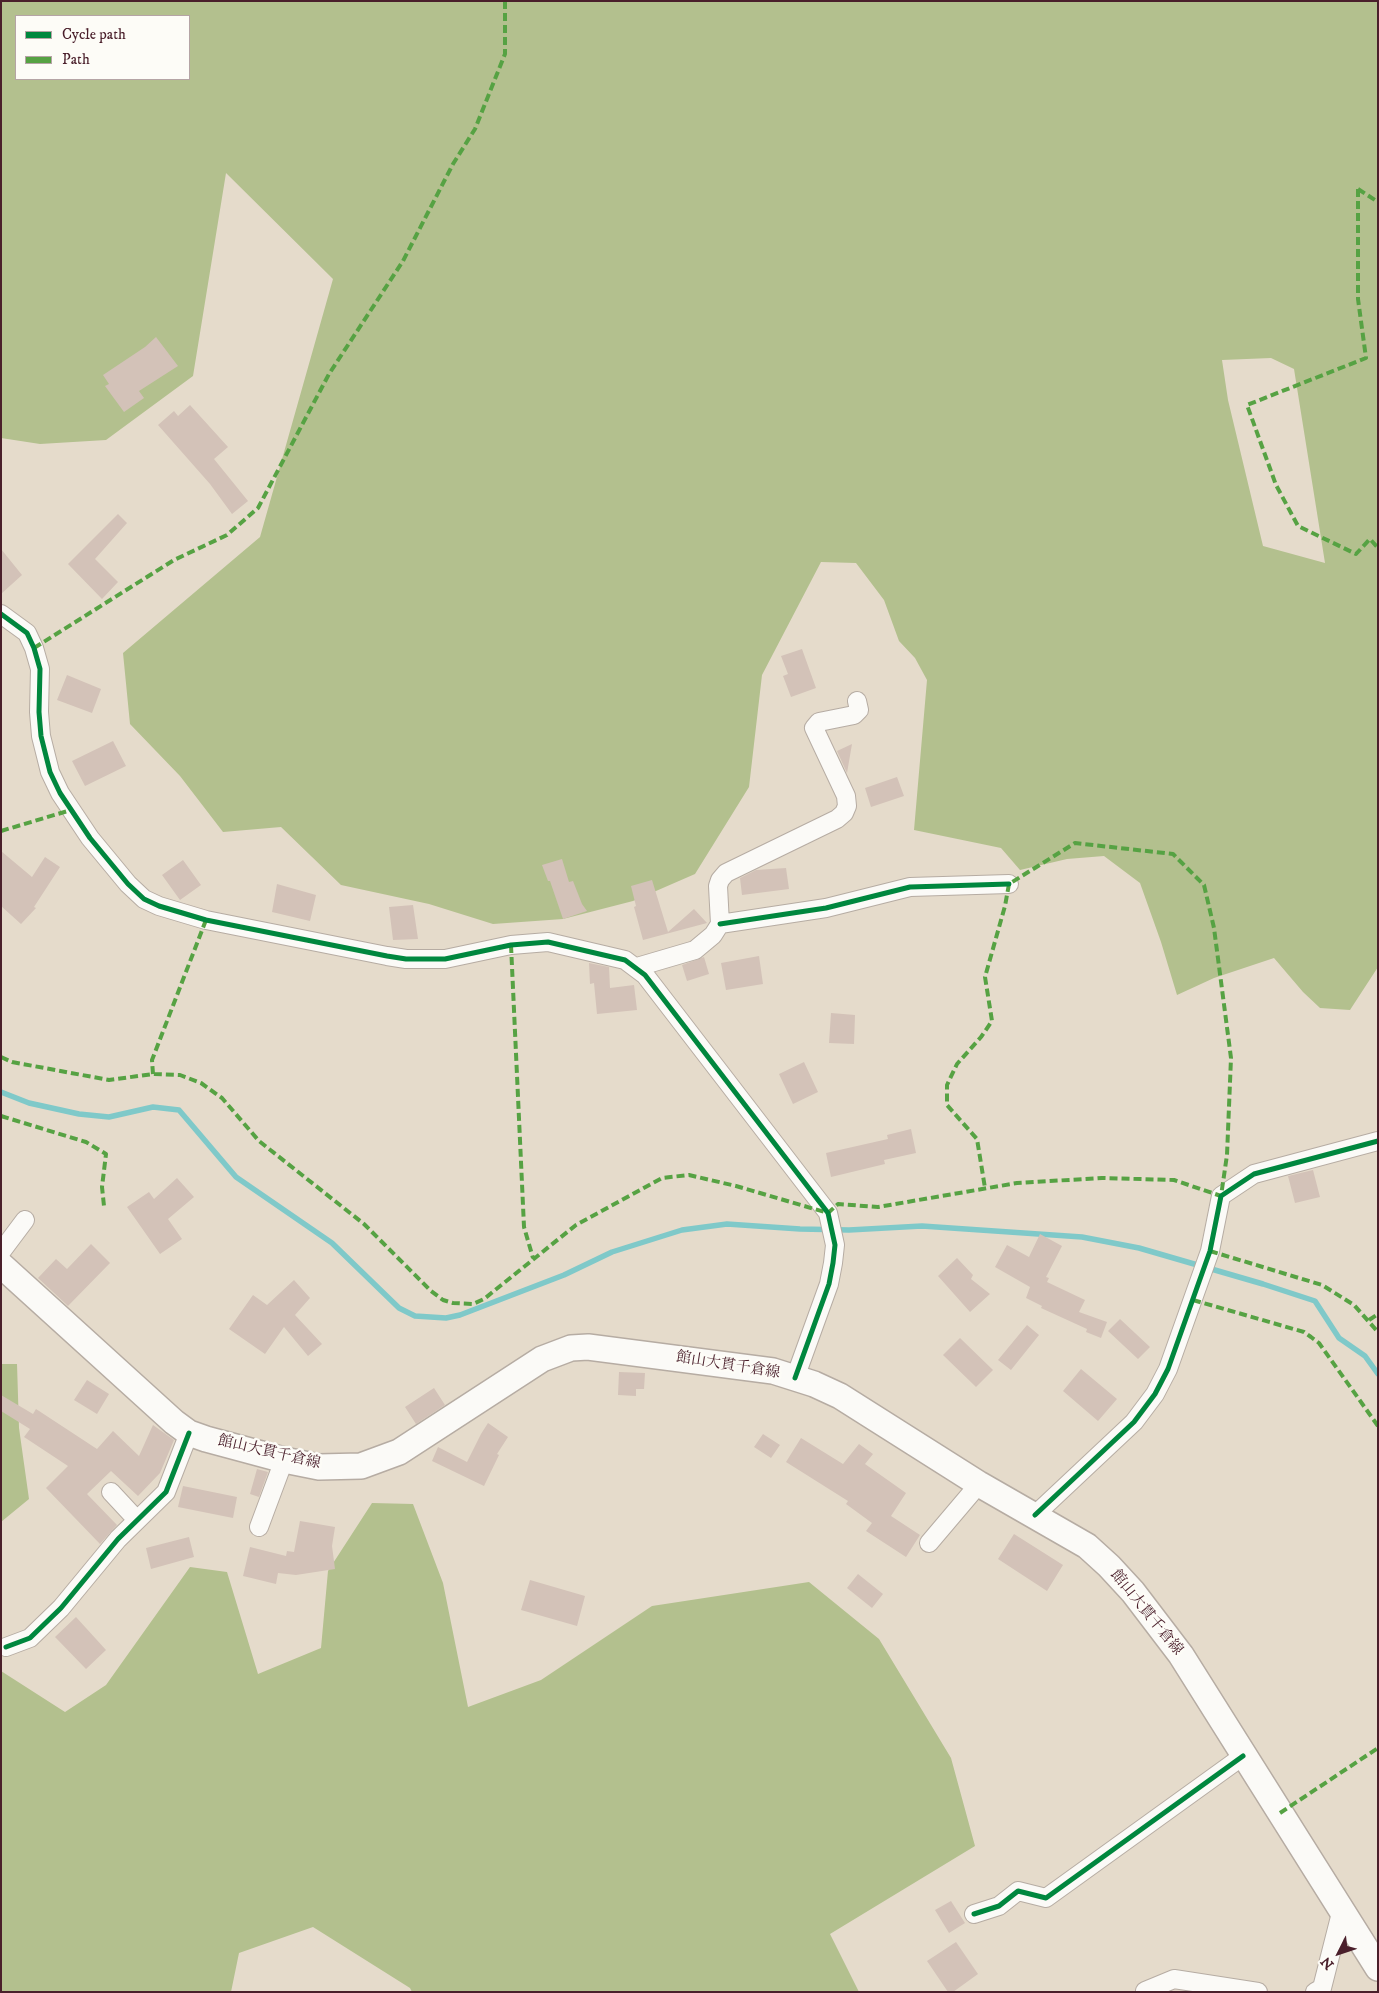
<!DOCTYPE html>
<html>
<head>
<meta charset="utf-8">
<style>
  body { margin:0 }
  #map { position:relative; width:1379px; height:1993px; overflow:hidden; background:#e5dbcb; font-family:"IM FELL DW Pica",serif }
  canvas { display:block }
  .frame { position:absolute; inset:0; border:2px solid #4a1f2b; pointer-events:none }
  .legend { position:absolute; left:15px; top:15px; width:175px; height:65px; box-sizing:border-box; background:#fdfcf7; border:1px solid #b5a4a5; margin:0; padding:6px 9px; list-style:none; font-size:15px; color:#4a1f2b }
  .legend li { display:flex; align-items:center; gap:10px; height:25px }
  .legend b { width:25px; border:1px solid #b5a4a5 }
  .north { position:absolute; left:1314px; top:1928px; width:50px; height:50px; -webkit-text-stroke:4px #fdfcf7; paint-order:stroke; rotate:229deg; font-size:14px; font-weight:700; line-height:20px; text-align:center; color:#4a1f2b }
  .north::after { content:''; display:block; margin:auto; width:18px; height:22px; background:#4a1f2b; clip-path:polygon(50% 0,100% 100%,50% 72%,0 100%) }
</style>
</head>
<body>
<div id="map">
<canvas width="1379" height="1993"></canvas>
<div class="frame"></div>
<ul class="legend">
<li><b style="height:6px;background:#00873e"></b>Cycle path</li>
<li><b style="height:6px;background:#56a243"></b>Path</li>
</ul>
<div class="north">N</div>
</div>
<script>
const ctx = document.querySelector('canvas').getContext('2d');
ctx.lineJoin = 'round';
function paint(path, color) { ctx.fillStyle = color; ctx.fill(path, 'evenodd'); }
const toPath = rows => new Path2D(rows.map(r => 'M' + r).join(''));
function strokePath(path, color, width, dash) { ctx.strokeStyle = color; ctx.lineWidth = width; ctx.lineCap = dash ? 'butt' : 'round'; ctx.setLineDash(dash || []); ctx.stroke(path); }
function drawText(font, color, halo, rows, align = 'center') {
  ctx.font = font + ' "IM FELL DW Pica","Noto Serif JP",serif'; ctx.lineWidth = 5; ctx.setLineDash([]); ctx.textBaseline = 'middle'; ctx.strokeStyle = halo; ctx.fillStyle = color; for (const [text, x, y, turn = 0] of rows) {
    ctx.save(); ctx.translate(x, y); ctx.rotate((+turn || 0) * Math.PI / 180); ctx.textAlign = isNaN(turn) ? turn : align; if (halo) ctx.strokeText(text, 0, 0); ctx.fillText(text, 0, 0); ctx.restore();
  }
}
paint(toPath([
  [1,1,1378,1,1378,967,1350,1010,1320,1008,1303,992,1274,958,1214,978,1177,995,1161,942,1140,883,1104,856,1067,859,1020,870,1001,848,914,830,927,680,915,658,899,641,884,600,856,563,821,562,762,675,749,787,695,874,633,901,563,919,493,924,429,904,341,885,281,827,223,832,180,776,130,724,123,653,260,537,333,279,226,173,193,376,106,440,40,444,1,438],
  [16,16,189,16,189,79,16,79],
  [1271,358,1294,369,1325,563,1263,546,1228,400,1222,360],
  [1,1364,17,1364,19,1428,29,1499,1,1522],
  [372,1503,413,1504,443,1583,468,1707,541,1680,652,1606,809,1582,879,1639,951,1758,975,1846,830,1934,859,1992,412,1992,410,1988,313,1927,239,1953,231,1992,1,1992,1,1671,65,1712,106,1685,190,1567,227,1572,258,1674,321,1648,328,1571]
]), '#b3c08e');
strokePath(toPath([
  [1,1092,29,1103,79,1114,109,1117,153,1107,179,1110,236,1177,332,1243,399,1308,415,1316,446,1318,460,1315,564,1275,612,1252,682,1230,727,1224,800,1229,849,1230,922,1226,1082,1237,1139,1248,1263,1284,1315,1301,1339,1338,1365,1356,1378,1374]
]), '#7fc9c9', 5.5);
paint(toPath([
  [156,337,178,366,139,391,144,398,124,412,105,386,109,384,103,375,145,347],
  [190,405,228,447,214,459,248,501,232,514,210,484,158,425,174,411,178,416],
  [118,514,127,523,95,559,118,582,102,599,68,564],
  [1,549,22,575,1,594],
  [802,649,816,688,791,697,783,676,788,674,781,656],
  [67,675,101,689,92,713,57,700],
  [113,741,126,766,85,786,72,761],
  [852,744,847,773,837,751],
  [897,777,904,796,871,807,865,788],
  [1,851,32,877,45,857,60,867,34,907,36,908,21,924,1,906],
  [562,859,569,882,573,881,582,904,587,911,563,919,550,881,548,881,542,865],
  [183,860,201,885,180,900,162,875],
  [786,868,789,889,742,895,740,878,756,870],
  [652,880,668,932,694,909,707,923,643,940,634,907,636,906,631,886],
  [277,884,316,895,310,921,272,912],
  [413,905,418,939,393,940,389,907],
  [759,956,763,984,726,990,721,963],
  [704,957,709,974,687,981,682,965],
  [589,963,609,967,610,988,634,985,637,1010,597,1014,594,983,590,984],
  [831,1013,855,1015,854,1044,829,1043],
  [804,1062,818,1092,793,1104,779,1074],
  [911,1129,916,1153,884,1160,885,1164,831,1177,826,1153,888,1139,887,1135],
  [1313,1170,1320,1197,1295,1203,1288,1176],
  [177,1178,194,1197,168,1219,182,1239,160,1254,127,1207,149,1192,154,1199],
  [1040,1234,1062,1246,1046,1277,1049,1278,1047,1282,1085,1300,1079,1312,1107,1322,1101,1338,1086,1332,1087,1329,1041,1308,1042,1306,1026,1298,1030,1287,995,1267,1007,1245,1029,1257],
  [91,1244,110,1263,68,1306,38,1278,56,1259,67,1269],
  [957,1258,973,1275,971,1279,990,1294,970,1312,938,1276],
  [294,1280,310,1298,295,1315,322,1344,308,1356,284,1327,265,1354,229,1329,253,1295,267,1305],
  [1120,1319,1150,1347,1138,1359,1108,1331],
  [1027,1325,1039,1335,1011,1370,998,1360],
  [960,1338,993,1370,976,1387,943,1355],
  [1081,1369,1117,1399,1098,1421,1063,1391],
  [619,1372,645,1373,644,1389,636,1389,636,1396,618,1395],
  [87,1380,109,1394,97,1414,74,1400],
  [434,1388,445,1405,416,1424,405,1407],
  [1,1395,33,1414,36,1409,97,1449,113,1431,139,1456,153,1425,174,1440,160,1473,138,1496,111,1471,87,1494,117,1525,100,1544,46,1488,68,1466,24,1437,30,1429,1,1411],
  [488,1423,508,1437,497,1454,499,1455,484,1486,432,1461,438,1447,467,1462,481,1434],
  [763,1434,780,1445,771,1458,754,1447],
  [801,1438,843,1464,859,1444,873,1454,865,1464,906,1493,891,1516,920,1535,906,1557,866,1531,872,1523,846,1504,848,1501,786,1462],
  [257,1469,268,1472,259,1497,250,1494],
  [183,1486,237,1497,233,1518,178,1507],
  [300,1521,335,1527,332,1546,335,1569,296,1575,278,1573,276,1584,243,1576,250,1547,286,1556,287,1551,294,1552],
  [1014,1534,1063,1565,1047,1591,998,1559],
  [189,1537,194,1557,151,1569,146,1548],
  [858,1574,883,1594,872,1608,847,1588],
  [530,1580,585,1596,577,1626,521,1610],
  [76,1617,106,1650,86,1669,55,1637],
  [951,1901,965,1923,949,1933,935,1910],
  [956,1942,978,1974,953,1992,948,1992,927,1961]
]), '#d3c2b8');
const street = toPath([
  [1,614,27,633,34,648,40,669,39,712,41,736,50,772,60,793,90,838,128,884,144,899,159,906,206,920,387,956,406,959,445,959,511,945,548,942,625,960,645,975,828,1213,835,1245,833,1263,829,1284,795,1378],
  [720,924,826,908,910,887,1009,884],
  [637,967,695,950,713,935,720,924,718,886,720,880,726,873,837,819,844,813,847,806,846,796,814,728,819,722,854,715,859,710,857,701],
  [1,1252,25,1220],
  [111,1492,137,1520],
  [1035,1515,1134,1422,1155,1394,1168,1369,1210,1251,1221,1196,1254,1174,1378,1141],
  [259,1527,284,1460],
  [929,1543,979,1484],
  [6,1647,30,1638,61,1608,118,1539,166,1492,189,1433],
  [974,1914,999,1906,1018,1891,1046,1898,1243,1756],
  [1145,1991,1174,1979,1258,1992],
  [1315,1992,1322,1988,1342,1909]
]);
const secondary = toPath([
  [1,1265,174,1422,189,1433,206,1439,284,1460,319,1467,361,1466,399,1452,542,1359,571,1348,588,1347,773,1371,814,1384,840,1396,979,1484,1087,1546,1109,1566,1133,1592,1181,1655,1378,1968]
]);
strokePath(street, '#b6aca3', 20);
strokePath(secondary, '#b6aca3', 28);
strokePath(street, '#fbfaf7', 18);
strokePath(secondary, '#fbfaf7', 25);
strokePath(toPath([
  [1358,189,1358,299,1366,358,1247,405,1276,485,1298,526,1356,554,1370,539,1378,548],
  [1358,189,1378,202],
  [34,648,174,560,227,535,258,508,329,374,403,261,453,164,475,129,505,54,505,1],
  [1,831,71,810],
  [511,945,524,1227,533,1258],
  [1,1057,12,1062,109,1080,153,1074,180,1075,201,1083,222,1098,259,1141,364,1224,431,1291,443,1300,453,1303,473,1304,484,1299,576,1225,662,1178,689,1175,736,1186,828,1213,838,1204,878,1207,1017,1183,1102,1178,1174,1180,1221,1196,1227,1155,1231,1058,1214,928,1204,885,1173,854,1075,843,1009,884,1005,906,985,977,992,1021,981,1037,957,1064,947,1085,947,1105,977,1139,985,1188],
  [153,1074,152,1060,206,920],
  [1,1116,86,1142,106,1154,102,1187,104,1206],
  [1210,1251,1322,1285,1354,1305,1378,1332],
  [1193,1300,1304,1332,1311,1337,1319,1343,1378,1426],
  [1369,1320,1378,1314],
  [1280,1813,1378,1748]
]), '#56a243', 4, [8, 4]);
strokePath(toPath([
  [1,614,27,633,34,648,40,669,39,712,41,736,50,772,60,793,90,838,128,884,144,899,159,906,206,920,387,956,406,959,445,959,511,945,548,942,625,960,645,975,828,1213,835,1245,833,1263,829,1284,795,1378],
  [720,924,826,908,910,887,1009,884],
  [1035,1515,1134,1422,1155,1394,1168,1369,1210,1251,1221,1196,1254,1174,1378,1141],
  [6,1647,30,1638,61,1608,118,1539,166,1492,189,1433],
  [974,1914,999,1906,1018,1891,1046,1898,1243,1756]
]), '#00873e', 5);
drawText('15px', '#4a1f2b', '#fdfcf7', [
  ["館山大貫千倉線",728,1366,9],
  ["館山大貫千倉線",269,1453,13],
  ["館山大貫千倉線",1146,1613,51]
]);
</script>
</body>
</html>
